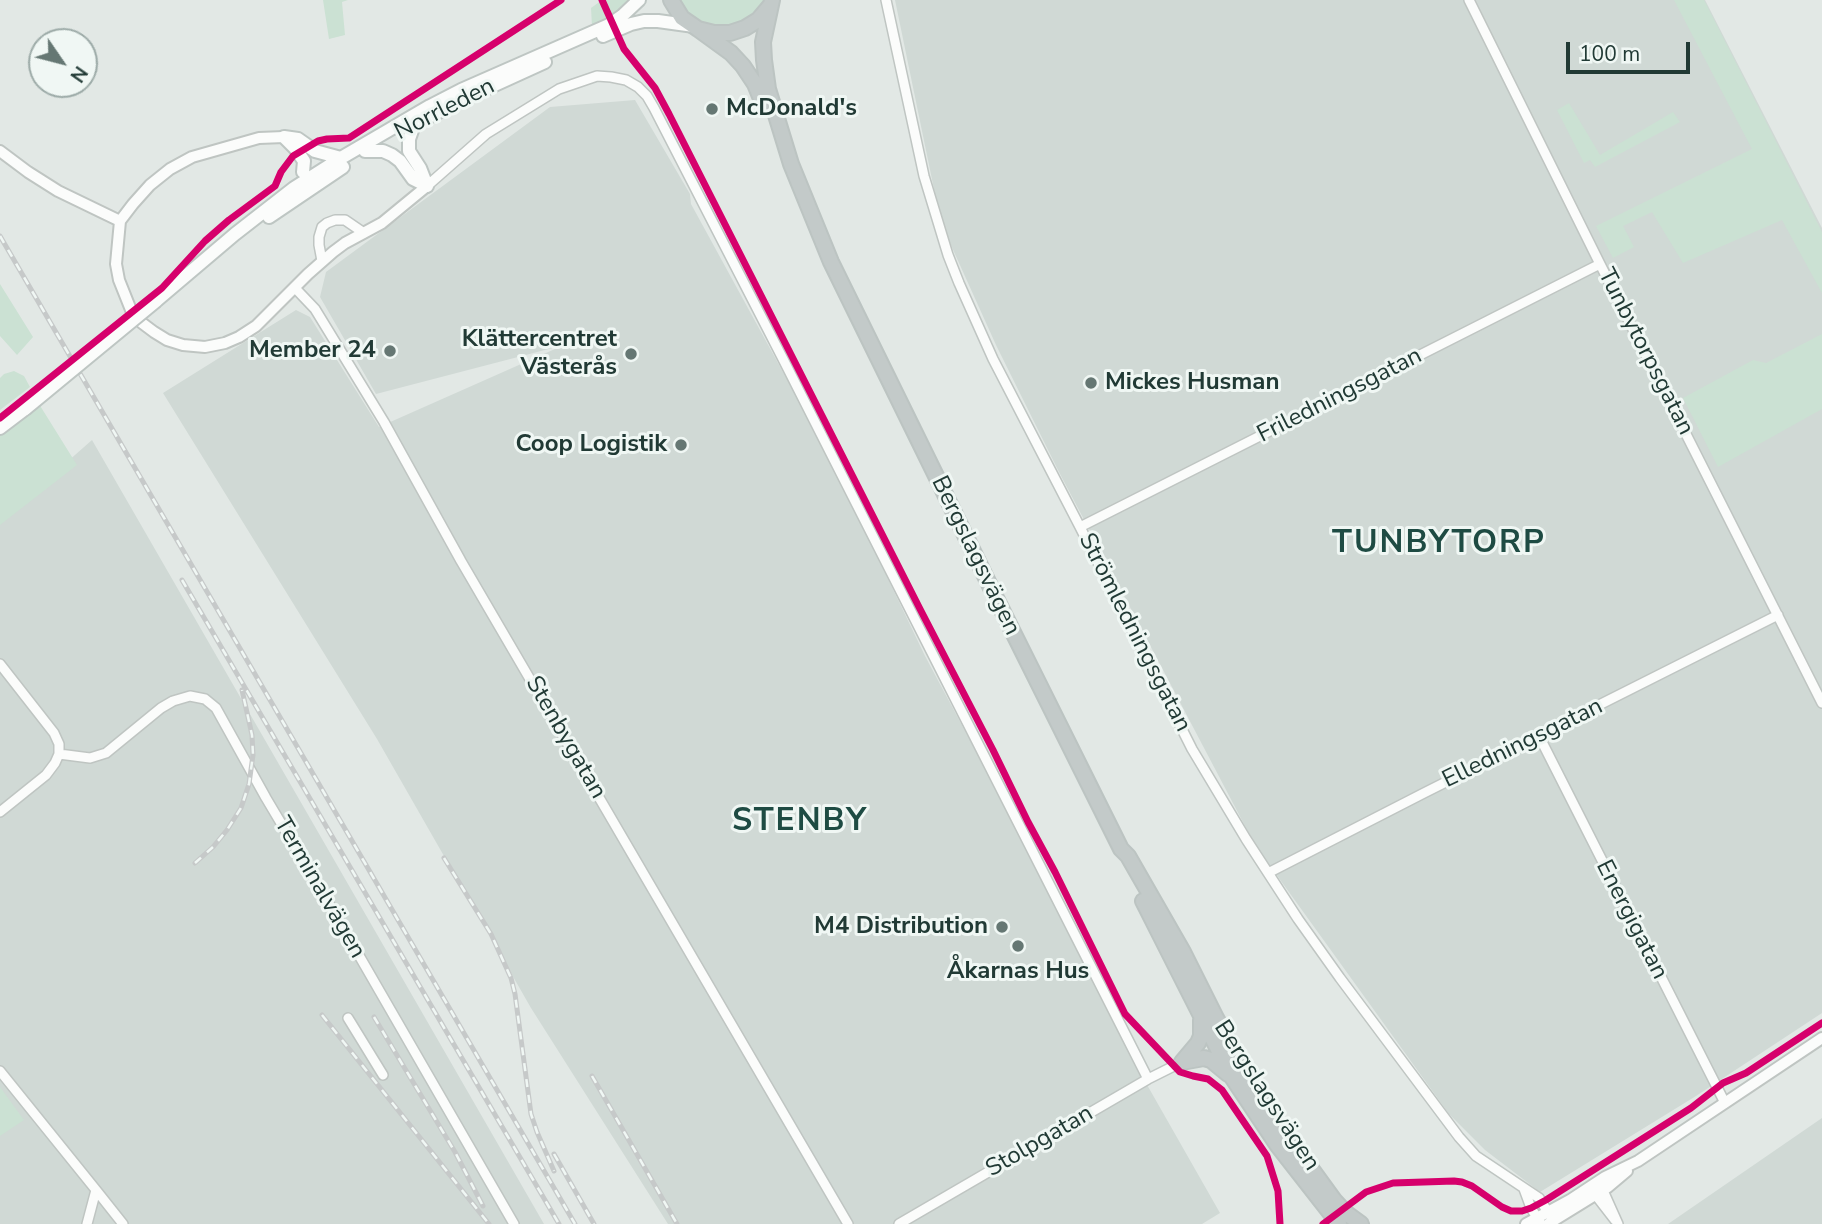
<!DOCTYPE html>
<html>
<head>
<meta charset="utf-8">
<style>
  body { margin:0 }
  #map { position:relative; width:1822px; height:1224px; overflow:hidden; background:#e2e8e5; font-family:"Nunito Sans",sans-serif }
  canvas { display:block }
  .north { position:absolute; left:28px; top:28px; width:70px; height:70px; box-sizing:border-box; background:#f0f7f4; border:2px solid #9daba8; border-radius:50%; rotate:125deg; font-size:19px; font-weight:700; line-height:28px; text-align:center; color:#213a35 }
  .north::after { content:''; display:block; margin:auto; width:24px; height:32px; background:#657773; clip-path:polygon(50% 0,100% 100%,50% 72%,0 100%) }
  .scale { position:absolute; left:1566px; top:42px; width:124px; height:32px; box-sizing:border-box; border:4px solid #213a35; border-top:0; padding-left:9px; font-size:21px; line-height:24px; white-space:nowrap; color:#213a35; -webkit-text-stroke:5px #f0f7f4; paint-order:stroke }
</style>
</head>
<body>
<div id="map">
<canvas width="1822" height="1224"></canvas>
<div class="north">N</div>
<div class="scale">100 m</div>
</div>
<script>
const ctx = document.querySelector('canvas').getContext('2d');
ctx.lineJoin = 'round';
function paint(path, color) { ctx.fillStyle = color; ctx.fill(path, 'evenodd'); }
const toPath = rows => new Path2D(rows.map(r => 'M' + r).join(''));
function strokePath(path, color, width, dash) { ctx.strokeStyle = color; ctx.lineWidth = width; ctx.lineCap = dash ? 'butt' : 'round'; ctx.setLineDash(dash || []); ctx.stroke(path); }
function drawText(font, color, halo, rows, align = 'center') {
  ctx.font = font + ' "Nunito Sans",sans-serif'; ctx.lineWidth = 6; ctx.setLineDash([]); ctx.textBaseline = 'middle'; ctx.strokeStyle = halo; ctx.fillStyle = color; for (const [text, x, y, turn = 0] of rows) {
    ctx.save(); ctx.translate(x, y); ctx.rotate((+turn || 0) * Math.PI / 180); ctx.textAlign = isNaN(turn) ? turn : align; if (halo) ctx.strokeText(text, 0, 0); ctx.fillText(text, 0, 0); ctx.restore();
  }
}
paint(toPath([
  [895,0,1705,0,1822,228,1822,1013,1696,1096,1540,1192,1485,1150,1449,1114,1255,845,1059,472,996,345,941,223],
  [635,100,690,194,691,204,830,458,925,656,1004,804,1146,1083,1220,1213,1202,1224,668,1224,531,1008,377,739,163,393,296,310,310,317,379,427,564,345,376,394,320,297,326,272,550,107],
  [92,440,544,1224,0,1224,0,521],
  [1822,1118,1822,1224,1668,1224]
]), '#d0d9d5');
paint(toPath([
  [323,0,348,0,342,2,345,35,329,39],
  [602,0,631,0,624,8,592,26,591,8],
  [676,0,766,0,754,17,739,26,705,27,689,18],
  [1674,0,1704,0,1822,232,1822,293,1782,220,1683,263,1652,212,1623,226,1634,247,1613,258,1596,226,1752,149],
  [1569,103,1600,155,1673,112,1680,122,1595,167,1590,160,1584,163,1557,110],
  [0,284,33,337,17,355,0,336],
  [1822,334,1822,409,1718,467,1683,398,1753,360,1766,363],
  [14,371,24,376,30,387,0,410,0,378,4,374],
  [39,404,77,465,0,525,0,436],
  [0,1087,24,1120,0,1136]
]), '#cbe1d3');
const minor = toPath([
  [886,0,924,176,948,255,959,283,993,359,1080,527,1192,749,1246,839,1298,919,1340,978,1459,1137,1476,1156,1539,1198,1551,1217],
  [1469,0,1600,264,1822,703],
  [427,186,486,134,559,89,597,76,611,77,626,80,638,87,647,96,654,108,784,361,1148,1079],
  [322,261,319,245,319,237,322,227,327,223,335,220,345,220,364,233],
  [295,288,315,309,384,422,461,561,848,1224],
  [1080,527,1600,264],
  [0,664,54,733,59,744,59,754,55,763,46,775,0,812],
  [1539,736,1725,1103],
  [59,754,90,758,106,753,161,708,173,701,190,696,205,699,216,708,266,798,338,919,514,1224],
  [1268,873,1424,793,1778,615],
  [348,1018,383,1075],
  [0,1071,96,1190,87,1224],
  [1601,1186,1618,1224],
  [1524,1189,1531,1208,1541,1224],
  [1591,1189,1615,1220],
  [96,1190,123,1224],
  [899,1224,1148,1079,1182,1062]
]);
const tertiary = toPath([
  [284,137,259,138,192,157,170,169,150,185,133,204,120,221,116,264,119,280,131,310,142,323,154,332,167,340,183,345,205,347,225,343,239,337,256,326,308,274,333,252,345,243,382,223,427,186],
  [0,151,28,172,58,191,120,221],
  [1526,1224,1570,1200,1605,1177,1638,1161,1822,1038],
  [1548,1224,1608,1187,1627,1171]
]);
const secondary = toPath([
  [603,36,631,24,644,21,658,21,694,26],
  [414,125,409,139,409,151,420,168,427,186],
  [407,128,466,98,545,62],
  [284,137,298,139,315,151,341,158],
  [284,137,295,148,304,161,303,172],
  [365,151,383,151,392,155,400,161,413,179,427,186],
  [269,217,343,167],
  [156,301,235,234,294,188,341,158,430,106,461,90,609,25,622,16,639,0],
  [0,428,25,409]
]);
const trunk = toPath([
  [671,0,682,18,698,29,714,33,730,33,745,28,758,20,769,7],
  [772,0,763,42,764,60,768,89,791,164,831,262,993,592,1121,849,1128,856,1183,952,1215,1016,1248,1077,1273,1116,1334,1200,1346,1213,1361,1224],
  [698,29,731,53,743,66,755,84,764,106],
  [1143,901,1232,1077,1278,1146,1339,1224],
  [1182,1062,1204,1058,1211,1060,1228,1074],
  [1182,1062,1198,1043,1201,1036,1201,1020]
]);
strokePath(minor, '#bfc5c2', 12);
strokePath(tertiary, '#bfc5c2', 14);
strokePath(secondary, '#bec6c3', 16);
strokePath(trunk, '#bcc4c2', 18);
strokePath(minor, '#fbfcfb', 9);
strokePath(tertiary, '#fbfcfb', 10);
strokePath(secondary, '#fbfcfb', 12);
strokePath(trunk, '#c3cac9', 14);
const rail = toPath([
  [0,236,575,1224],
  [182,580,559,1224],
  [444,858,491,934,511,978,515,994,531,1114,537,1132,554,1171],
  [195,863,213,847,227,830,241,808,249,784,253,755,252,735,242,690],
  [322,1015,489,1224],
  [374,1017,455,1152,483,1206],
  [592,1076,677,1224],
  [554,1154,594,1224]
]);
strokePath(rail, '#c6c9c9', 5);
strokePath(rail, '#f0f7f4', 2.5, [8]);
const secondaryBridge = toPath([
  [25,409,156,301]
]);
strokePath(secondaryBridge, '#bec6c3', 16, []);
strokePath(secondaryBridge, '#fbfcfb', 12);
strokePath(toPath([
  [602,0,624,49,655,88,669,114,920,609,993,750,1028,822,1055,872,1125,1014,1180,1072,1193,1076,1208,1079,1222,1090,1267,1156,1278,1191,1280,1224],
  [0,418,162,288,205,241,229,220,275,186,281,172,293,156,318,141,327,139,349,138,561,0],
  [1323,1224,1366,1192,1393,1183,1454,1181,1462,1182,1472,1186,1502,1207,1511,1211,1522,1211,1531,1208,1546,1200,1691,1108,1723,1083,1746,1073,1822,1023]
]), '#d6006c', 7);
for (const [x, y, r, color] of [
  [712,109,7,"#657773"],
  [390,351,7,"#657773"],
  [631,354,7,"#657773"],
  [1091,383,7,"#657773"],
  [681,445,7,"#657773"],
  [1002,927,7,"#657773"],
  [1018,946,7,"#657773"]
]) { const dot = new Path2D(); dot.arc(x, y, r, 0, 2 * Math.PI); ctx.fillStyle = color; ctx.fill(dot); strokePath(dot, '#f0f7f4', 2.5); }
drawText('bold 24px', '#213a35', '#f0f7f4', [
  ["McDonald's",726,109,"left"],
  ["Klättercentret",617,340],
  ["Västerås",617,368],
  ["Member 24",376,351],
  ["Mickes Husman",1105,383,"left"],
  ["Coop Logistik",667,445],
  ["M4 Distribution",988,927],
  ["Åkarnas Hus",1018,972,"center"]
], 'right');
drawText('24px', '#213a35', '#f0f7f4', [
  ["Norrleden",445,110,-27],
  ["Tunbytorpsgatan",1645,352,63],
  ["Friledningsgatan",1340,396,-27],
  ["Bergslagsvägen",975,556,64],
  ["Strömledningsgatan",1134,633,63],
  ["Stenbygatan",565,738,60],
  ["Elledningsgatan",1523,744,-26],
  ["Terminalvägen",319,888,60],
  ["Energigatan",1631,920,63],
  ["Bergslagsvägen",1266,1096,57],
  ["Stolpgatan",1040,1142,-30]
]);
ctx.letterSpacing = '2px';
drawText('bold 32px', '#1e4b43', '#f0f7f4', [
  ["TUNBYTORP",1439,544],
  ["STENBY",800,822]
]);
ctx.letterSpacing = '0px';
</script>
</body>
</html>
